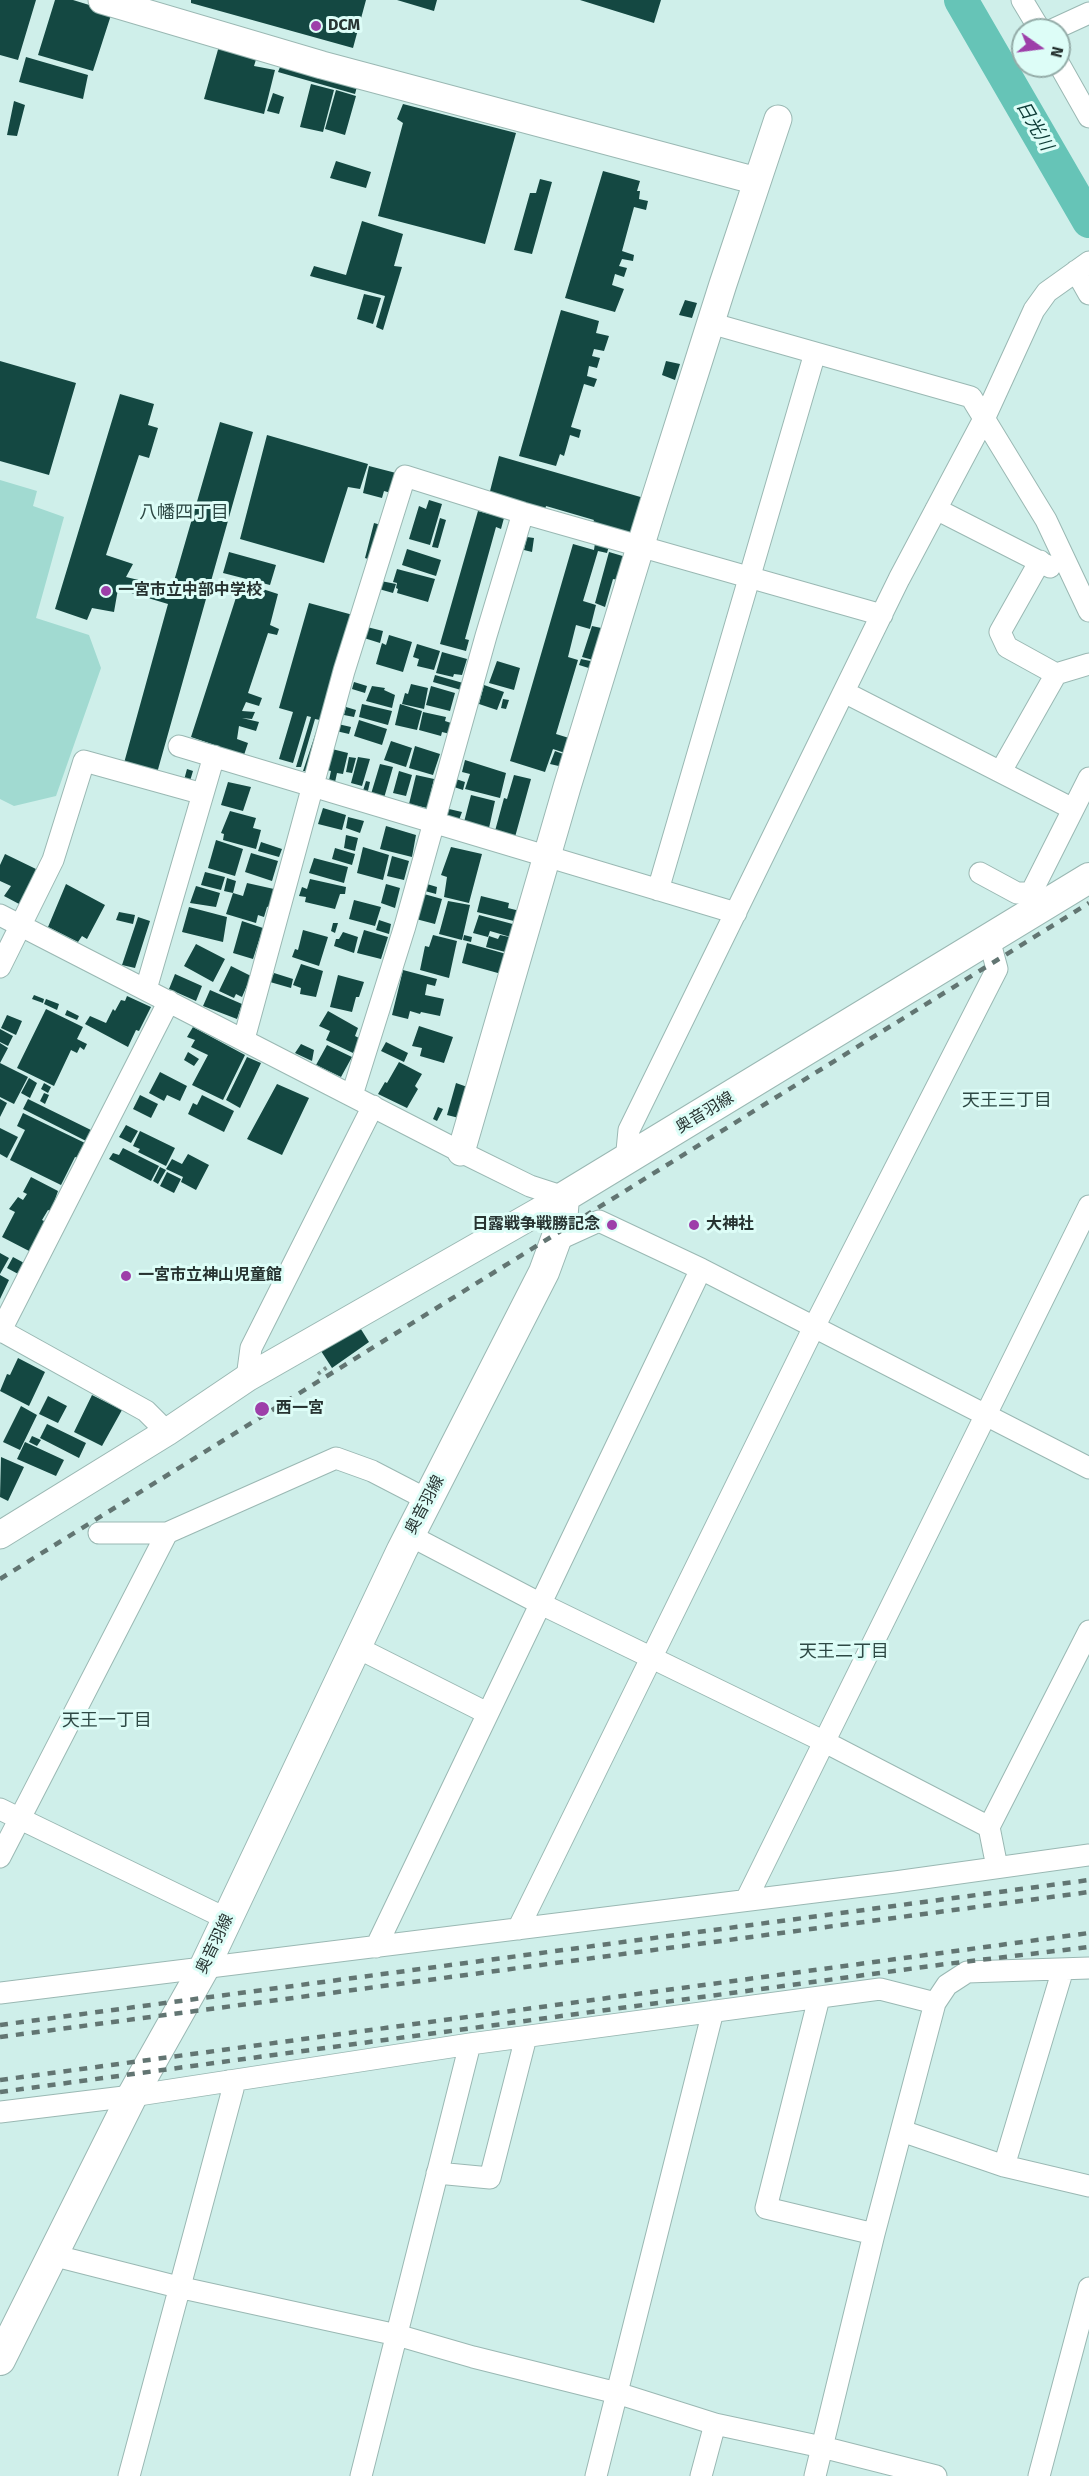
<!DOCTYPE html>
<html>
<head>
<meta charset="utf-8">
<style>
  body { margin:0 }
  #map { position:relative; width:1089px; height:2476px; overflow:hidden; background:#cfefea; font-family:"Fira Sans",sans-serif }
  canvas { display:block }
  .north { position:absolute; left:1011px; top:18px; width:60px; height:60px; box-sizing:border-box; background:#ddfdf7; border:2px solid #94aca8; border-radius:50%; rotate:104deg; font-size:16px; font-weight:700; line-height:24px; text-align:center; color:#273331 }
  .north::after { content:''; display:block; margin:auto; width:21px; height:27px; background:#9d3fa9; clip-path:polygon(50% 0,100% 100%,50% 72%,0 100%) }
</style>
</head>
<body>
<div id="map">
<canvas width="1089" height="2476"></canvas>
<div class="north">N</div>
</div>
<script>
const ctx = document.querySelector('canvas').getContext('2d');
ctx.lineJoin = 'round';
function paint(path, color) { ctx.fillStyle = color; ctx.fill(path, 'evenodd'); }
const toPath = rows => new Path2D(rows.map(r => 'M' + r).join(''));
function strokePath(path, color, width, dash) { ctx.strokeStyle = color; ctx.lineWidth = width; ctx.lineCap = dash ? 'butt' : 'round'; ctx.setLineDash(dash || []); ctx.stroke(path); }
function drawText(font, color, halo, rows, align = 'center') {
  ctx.font = font + ' "Fira Sans","Noto Sans JP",sans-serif'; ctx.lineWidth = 6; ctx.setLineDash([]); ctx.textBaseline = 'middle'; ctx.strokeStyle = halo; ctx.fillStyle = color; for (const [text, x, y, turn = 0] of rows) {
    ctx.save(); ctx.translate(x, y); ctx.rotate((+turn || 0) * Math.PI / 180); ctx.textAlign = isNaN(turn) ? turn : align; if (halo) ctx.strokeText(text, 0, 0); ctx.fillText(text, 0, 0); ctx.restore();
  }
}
paint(toPath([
  [0,480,37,491,33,506,64,517,36,618,89,635,101,668,56,796,14,806,0,799]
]), '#a1dad1');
strokePath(toPath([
  [961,0,1089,221]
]), '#66c4b7', 34);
paint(toPath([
  [0,0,36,0,18,60,0,55],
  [55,0,73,0,112,12,93,71,38,55],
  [191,0,366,0,353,48,191,3],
  [397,0,437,0,434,11],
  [580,0,661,0,654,23],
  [219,46,258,53,254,66,275,70,264,114,204,99],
  [26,57,88,75,83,99,19,82],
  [282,62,358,83,355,94,278,72],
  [311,84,334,90,323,132,300,127],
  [336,90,356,96,345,135,325,129],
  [273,93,284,97,279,114,267,111],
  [14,101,25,105,17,136,7,135],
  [403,104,516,133,485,244,378,216,403,123,397,119],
  [336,161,371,172,366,188,330,178],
  [603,171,640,181,637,191,640,191,639,199,648,201,646,210,634,207,622,251,634,255,633,261,622,259,619,266,627,268,624,277,615,274,612,285,624,289,615,312,565,298],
  [540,179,552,182,532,254,514,250,530,193,536,193],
  [362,221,403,234,394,266,402,267,383,330,376,327,385,296,310,276,314,266,346,275],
  [364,294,381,298,373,324,357,319],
  [685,300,697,303,692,318,679,315],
  [561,310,599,321,596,333,609,336,604,351,594,349,592,356,600,358,597,368,589,366,587,376,597,379,594,387,584,384,571,427,581,430,579,438,570,435,564,456,560,454,556,466,519,456],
  [0,361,76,383,49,475,0,461],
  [666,361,680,364,675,380,662,375],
  [120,394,154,404,148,425,158,428,149,458,139,455,106,555,133,564,126,577,172,588,220,422,253,432,157,773,124,763,168,604,118,589,114,612,92,608,87,620,55,609],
  [267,435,368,464,360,489,348,487,324,563,240,539],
  [499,456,644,498,632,537,591,526,594,520,546,506,545,510,489,495],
  [369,466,396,473,391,493,384,491,382,498,363,493],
  [429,500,442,504,430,545,409,539,419,506,426,509],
  [478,511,504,518,501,529,496,527,465,639,469,640,466,651,440,644],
  [440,518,446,520,438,548,432,547],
  [374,523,381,525,371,560,365,558],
  [527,537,534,538,532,552,524,550],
  [595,543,609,546,607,553,598,551,583,601,596,605,590,629,576,625,568,657,578,660,556,734,569,738,565,753,553,749,545,772,510,761,573,544,594,550],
  [407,549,441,560,436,576,402,565],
  [229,552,276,565,270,585,223,573],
  [609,552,626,557,619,580,613,579,605,607,595,603],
  [397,569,435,579,428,602,397,593,398,589,396,588,397,583,393,582],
  [381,581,396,584,393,593,379,589],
  [241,582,278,594,270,625,279,629,277,635,268,633,248,693,262,698,259,706,246,702,242,711,255,712,252,719,242,718,259,722,256,731,239,726,237,739,248,743,244,755,191,737],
  [309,603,353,615,308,771,303,771,320,720,315,719,301,767,296,767,311,717,307,716,293,763,279,759,293,712,279,708],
  [592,626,606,629,597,661,582,657],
  [367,627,383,631,380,643,364,638],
  [389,635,412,642,403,672,376,664,382,643,386,645],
  [417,644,440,651,434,670,417,666,419,659,413,657],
  [442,652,467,659,462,675,454,674,453,677,436,673],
  [581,659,595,662,592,669,579,665],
  [497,661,520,668,514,690,489,683],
  [435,675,463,683,461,690,433,682],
  [354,682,367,686,365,693,352,689],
  [411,684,428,688,424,709,402,704,405,693,408,694],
  [484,685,504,692,497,710,479,704],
  [372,686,385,688,384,690,395,695,392,708,366,701],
  [431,686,455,693,450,711,426,705],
  [503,699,509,700,506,709,501,708],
  [362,704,392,711,388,725,359,717],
  [400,704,422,711,417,730,395,725],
  [346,707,356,710,354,717,344,715],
  [423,712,446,717,445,721,451,723,450,734,442,732,441,736,419,730],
  [359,720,387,729,382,745,354,736],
  [338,724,351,727,349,734,336,731],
  [391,741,412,748,406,767,384,760],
  [415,746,440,754,433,775,409,768],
  [332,749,348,753,343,774,337,773,334,787,328,785,331,771,327,770],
  [555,751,566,755,563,767,550,764],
  [349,757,356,758,352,773,346,772],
  [358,757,370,759,362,786,351,783],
  [465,760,506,773,500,798,465,789,470,774,462,772],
  [380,764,393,767,384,798,371,794],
  [187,769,193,771,190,781,184,780],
  [399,771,412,775,406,796,393,793],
  [416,775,434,779,427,808,409,804],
  [514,775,531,779,515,837,495,831,504,798,507,799],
  [456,779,465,782,463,790,454,787],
  [366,781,370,782,367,795,362,794],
  [228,782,251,787,243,811,221,805],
  [471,795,495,801,489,828,464,822],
  [323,808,346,815,342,830,318,824],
  [449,809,462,812,459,820,446,817],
  [230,811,256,818,253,828,261,830,256,849,223,840,224,834,221,833],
  [348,817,364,821,360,833,346,828],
  [386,826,416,835,412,857,380,849],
  [346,835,358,838,355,851,344,848],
  [216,840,243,849,235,876,208,868],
  [261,842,282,849,279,857,258,851],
  [363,847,389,855,383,880,357,873],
  [451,847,482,854,469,903,444,897,447,877,441,875],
  [335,848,355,854,352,865,332,859],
  [251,853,278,861,272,881,245,872],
  [5,854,36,869,21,905,4,896,11,886,0,881,0,865],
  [392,856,409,861,404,880,387,876],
  [314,858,348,867,344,883,309,873],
  [205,872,225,877,221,890,201,885],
  [227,878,236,881,233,893,224,891],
  [310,879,346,887,345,894,340,894,335,909,305,902,306,897,299,896,302,887,307,889],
  [247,883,274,889,270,906,267,907,264,917,258,915,256,923,226,914,233,893,243,896],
  [66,884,105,905,87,939,82,936,78,942,48,927],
  [386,884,400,888,395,908,381,903],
  [427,884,437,887,436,894,425,891],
  [196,886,220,893,216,907,190,903],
  [424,894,442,899,435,924,416,919],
  [481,896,509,903,508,908,520,911,518,922,477,912],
  [354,900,381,907,375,926,349,919],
  [448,901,470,905,462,940,439,934],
  [189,907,227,917,223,942,182,932],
  [119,912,135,915,133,924,116,920],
  [479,915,520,926,513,954,486,947,489,936,498,939,500,935,514,938,490,931,488,937,473,933],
  [138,917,150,921,135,968,122,965],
  [379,920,391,924,389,934,376,930],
  [242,921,263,928,253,959,233,953],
  [333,923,338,923,335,933,331,931],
  [303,930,328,937,319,966,292,957,295,949,298,950],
  [364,930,388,937,381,959,357,953],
  [343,932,358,937,354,953,334,946,336,939,339,939],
  [433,935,457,941,449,978,420,970,425,946,429,947],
  [464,935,472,937,471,942,463,940],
  [467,943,510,955,505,975,462,963],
  [196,944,225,959,213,982,184,966],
  [301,964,323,971,316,997,300,994,301,988,293,985],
  [231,966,251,976,242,997,236,994,234,998,219,991],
  [403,970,437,979,435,986,427,984,425,995,444,999,440,1016,421,1012,420,1014,410,1011,408,1019,392,1015],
  [274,973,293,979,291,988,270,982],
  [175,974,202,986,196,1001,169,989],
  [338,975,364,982,359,997,356,997,352,1012,330,1007],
  [210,990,242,1004,237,1019,203,1006],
  [34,995,44,999,43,1003,32,999],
  [127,996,151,1007,139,1031,136,1030,128,1047,85,1024,90,1016,106,1023,113,1009,115,1011,121,1000,125,1001],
  [46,999,59,1004,57,1010,44,1004],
  [46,1009,83,1027,77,1039,87,1044,84,1050,80,1047,77,1053,71,1050,54,1086,17,1068],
  [67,1010,79,1016,77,1020,65,1015],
  [328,1011,358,1028,355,1036,361,1039,353,1053,326,1040,330,1031,319,1026],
  [7,1015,22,1021,16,1035,1,1028],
  [419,1026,453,1037,444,1063,420,1056,422,1048,412,1046],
  [193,1027,245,1055,223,1100,192,1085,208,1055,191,1047,195,1040,187,1037],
  [0,1029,13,1036,8,1046,0,1042],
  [386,1042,408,1053,404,1062,381,1051],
  [0,1043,8,1048,0,1063,28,1077,14,1104,0,1097],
  [301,1044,314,1050,312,1061,295,1053],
  [327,1045,352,1057,341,1077,316,1065],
  [188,1052,199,1059,194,1066,184,1060],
  [247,1057,261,1063,240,1108,226,1100],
  [399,1062,422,1074,415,1086,418,1089,407,1108,378,1094,385,1082,387,1083],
  [160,1072,187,1086,180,1101,167,1095,164,1101,149,1093],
  [29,1078,37,1083,30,1098,21,1093],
  [44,1083,51,1087,48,1093,41,1089],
  [456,1083,473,1089,463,1119,447,1115],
  [277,1084,309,1098,282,1155,247,1139],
  [44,1093,49,1095,45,1104,40,1101],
  [140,1095,158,1104,151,1118,133,1109],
  [202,1095,234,1111,224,1132,188,1114,193,1103,197,1105],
  [0,1099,7,1103,0,1117],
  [28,1099,93,1131,88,1142,23,1109],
  [438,1107,443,1109,437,1121,433,1119],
  [23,1113,85,1143,78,1158,75,1157,61,1185,10,1160,25,1130,17,1126],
  [126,1125,138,1131,131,1143,119,1137],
  [0,1128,18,1137,7,1158,0,1154],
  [140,1131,175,1148,166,1166,138,1152,140,1149,133,1146],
  [123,1148,159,1166,151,1181,109,1159,113,1153,119,1155],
  [188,1154,209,1165,196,1190,181,1182,183,1177,166,1169,172,1159,182,1164],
  [160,1167,166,1170,158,1184,153,1181],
  [167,1172,181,1179,174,1193,160,1186],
  [31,1177,58,1191,51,1211,48,1210,42,1220,46,1222,31,1252,2,1237,15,1212,9,1209,18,1197,23,1200,27,1194,23,1192],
  [0,1253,9,1258,0,1274],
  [13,1257,26,1264,20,1275,7,1268],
  [0,1275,9,1280,0,1299],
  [359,1326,369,1342,332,1368,321,1351],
  [18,1358,45,1372,29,1406,0,1391,7,1374,10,1375],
  [92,1395,122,1410,102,1446,74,1432],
  [48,1396,67,1406,58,1423,39,1414],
  [21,1406,37,1415,20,1450,3,1442],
  [47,1424,86,1443,79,1458,40,1438],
  [32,1436,41,1440,37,1446,29,1442],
  [25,1442,64,1460,56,1476,17,1459],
  [1,1457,24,1467,8,1501,0,1497]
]), '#144842');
const minor = toPath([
  [1022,0,1040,30],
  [1052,30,1089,13],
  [1059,64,1089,117],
  [1076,271,1089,294],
  [710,323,971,397,1046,520,1089,611],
  [936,509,1050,567],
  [1040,561,1000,632,1007,647,1056,674,1089,664],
  [844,692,1073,809],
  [179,746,736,913],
  [1001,771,1056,674],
  [980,873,1017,893,1031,893],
  [658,890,815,353],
  [1038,909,1031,893,1089,778],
  [0,915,461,1152,530,1186,564,1197],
  [0,967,53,860,84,761,203,794],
  [146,989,214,756],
  [244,1039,344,671,405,476,523,513,882,615],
  [352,1095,405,926,486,636,523,513],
  [626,1161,629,1130,899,579,985,417,1034,310,1047,292,1089,262],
  [555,1241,599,1221,701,1269,1089,1468],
  [0,1330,146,1411,167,1432],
  [0,1332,169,1001],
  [247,1378,251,1348,373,1106],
  [99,1533,167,1533,336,1458,372,1471,428,1500],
  [409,1535,539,1603,825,1742,989,1827],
  [356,1647,487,1713],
  [0,1809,227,1919],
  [0,1857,167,1533],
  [997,1867,989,1827,1089,1631],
  [746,1900,1089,1206],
  [518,1929,814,1327,997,969,989,939],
  [376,1947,701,1269],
  [0,1993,895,1882,1089,1855],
  [819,1998,766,2208,874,2234],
  [0,2112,132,2096,470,2044,880,1989,935,2003,947,1985,967,1972,1089,1968],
  [902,2131,1004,2166,1089,2186],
  [1004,2166,1063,1969],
  [437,2173,490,2178,526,2037],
  [52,2255,178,2287,397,2335,473,2357,617,2393,715,2424,822,2447,936,2476],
  [129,2476,233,2089,228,2081],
  [361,2476,470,2044],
  [596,2476,713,2011],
  [701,2476,715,2424],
  [815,2476,874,2234,935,2003],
  [1039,2476,1089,2288]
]);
const tertiary = toPath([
  [102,0,322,65,757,181],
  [461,1152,567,787,654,502,723,284,778,119],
  [0,1535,167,1432,247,1378,564,1197]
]);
const secondary = toPath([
  [0,2360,132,2096,204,1968,402,1550,544,1272,562,1223,564,1197,1089,878]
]);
strokePath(minor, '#9ab8b3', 23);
strokePath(tertiary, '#9ab8b3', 29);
strokePath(secondary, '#9ab8b3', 32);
strokePath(toPath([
  [318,1374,330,1365]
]), '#798f8b', 4, [3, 4.5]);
strokePath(minor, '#fff', 21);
strokePath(tertiary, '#fff', 27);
strokePath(secondary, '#fff', 30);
strokePath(toPath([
  [0,1579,1089,903],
  [0,2025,1089,1880],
  [0,2037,1089,1892],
  [0,2080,1089,1933],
  [0,2092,946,1964,1089,1947]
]), '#627572', 4.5, [8, 8]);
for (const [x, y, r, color] of [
  [316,26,6,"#9d3fa9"],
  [106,591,6,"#9d3fa9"],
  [612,1225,6,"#9d3fa9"],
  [694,1225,6,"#9d3fa9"],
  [126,1276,6,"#9d3fa9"],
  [262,1409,8,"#9d3fa9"]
]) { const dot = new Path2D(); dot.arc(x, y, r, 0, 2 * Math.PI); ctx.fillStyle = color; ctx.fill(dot); strokePath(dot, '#ddfdf7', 2); }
drawText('bold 16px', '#273331', '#ddfdf7', [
  ["DCM",328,26],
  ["一宮市立中部中学校",118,591],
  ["日露戦争戦勝記念",600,1225,"right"],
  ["大神社",706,1225],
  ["一宮市立神山児童館",138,1276],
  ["西一宮",276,1409]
], 'left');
drawText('16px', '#273331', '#ddfdf7', [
  ["奥音羽線",705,1113,-31],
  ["奥音羽線",425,1505,-62],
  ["奥音羽線",215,1944,-64]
]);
drawText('italic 18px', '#0c3a35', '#ddfdf7', [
  ["日光川",1034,126,60]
]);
drawText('18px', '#2e4945', '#ddfdf7', [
  ["八幡四丁目",184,513],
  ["天王三丁目",1007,1101],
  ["天王二丁目",844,1652],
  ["天王一丁目",107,1721]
]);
</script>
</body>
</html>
